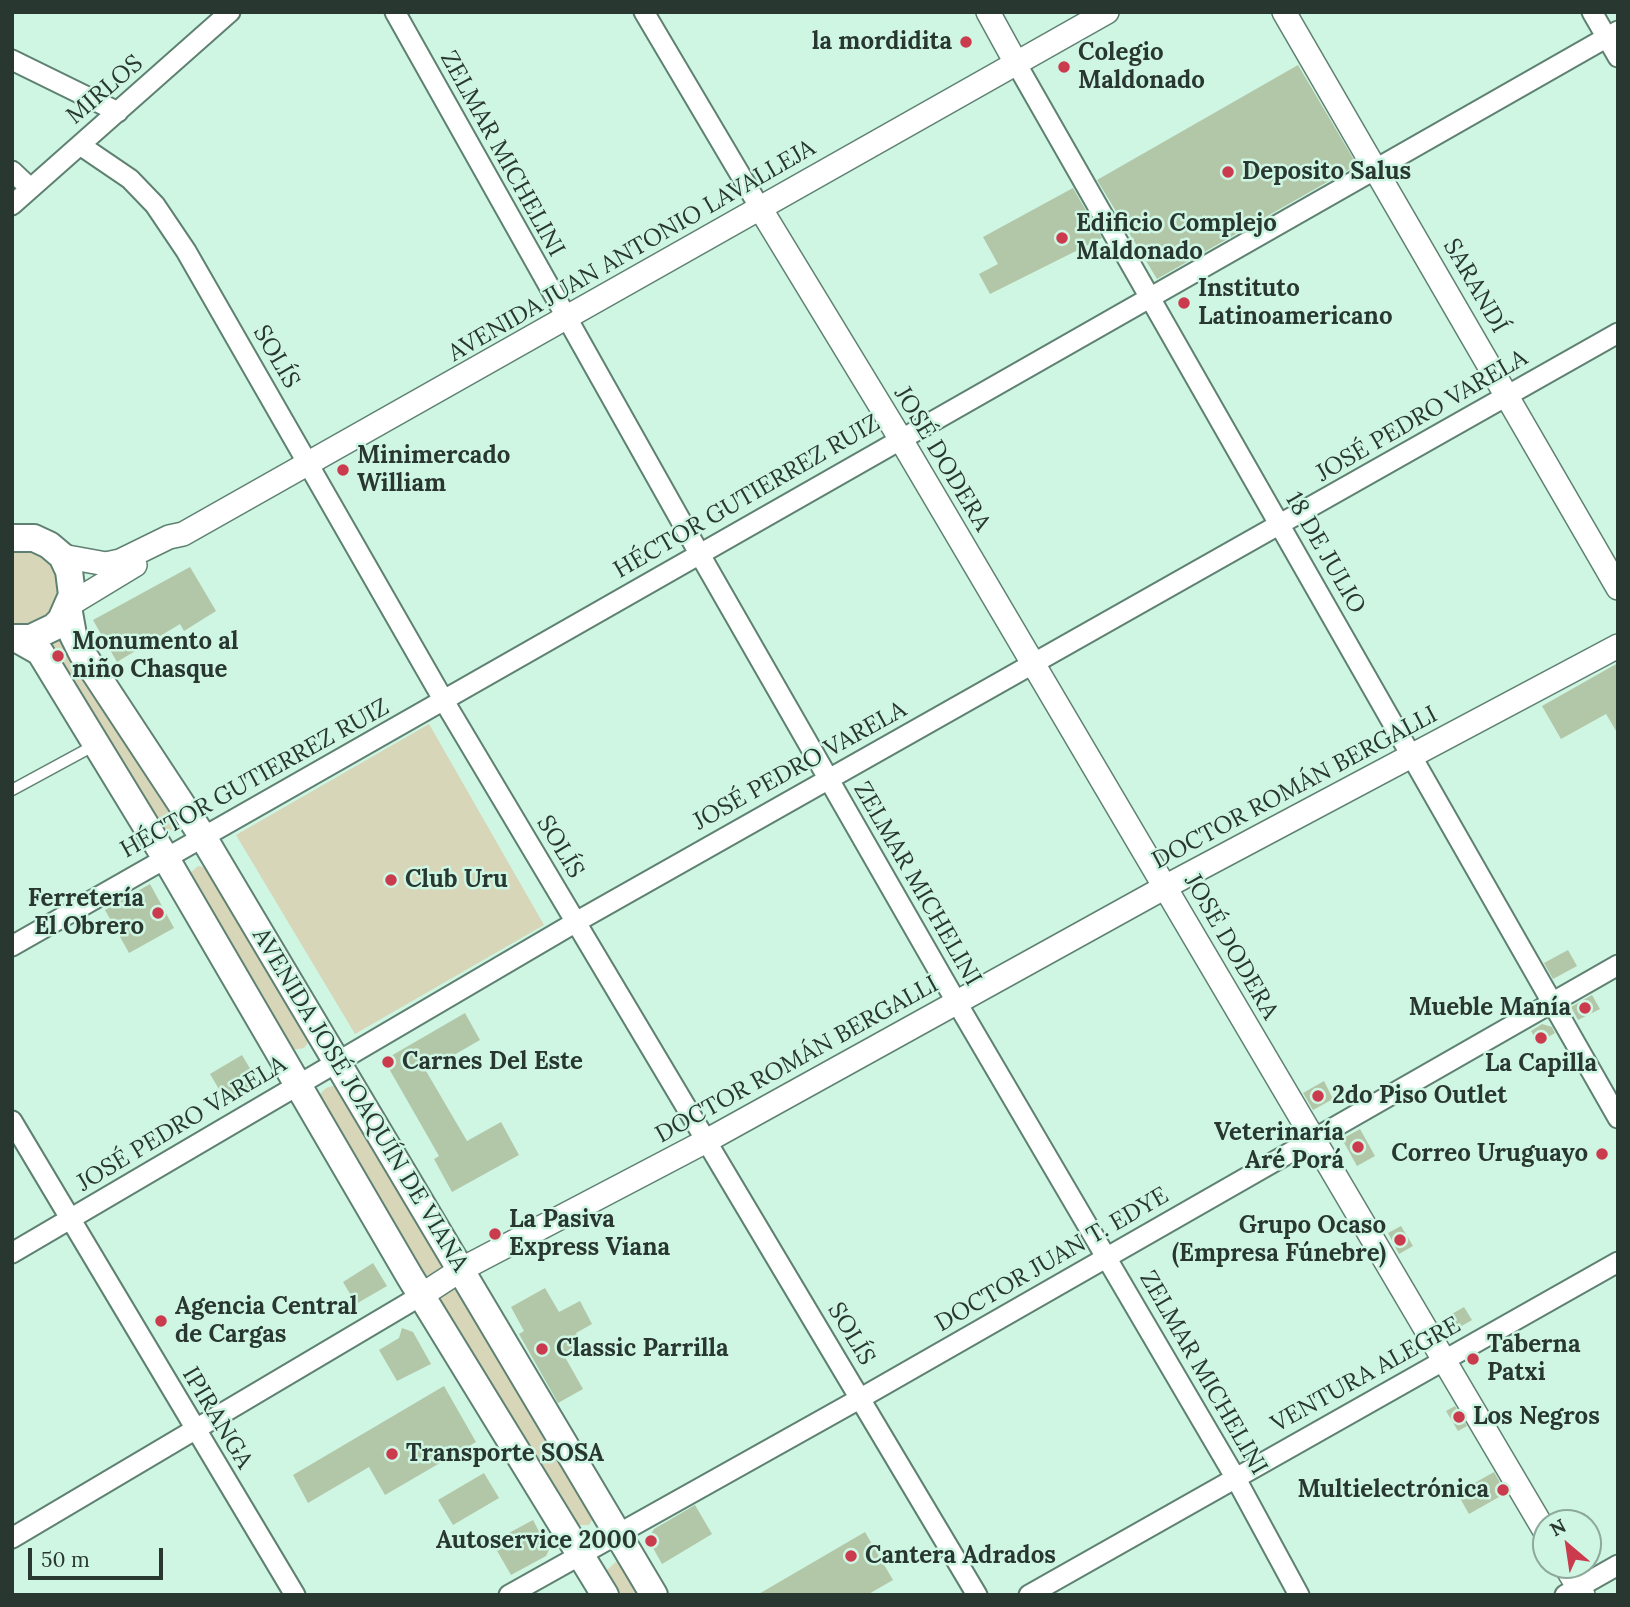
<!DOCTYPE html>
<html>
<head>
<meta charset="utf-8">
<style>
  body { margin:0 }
  #map { position:relative; width:1630px; height:1607px; overflow:hidden; background:#cff5e3; font-family:Lora,serif }
  canvas { display:block }
  .frame { position:absolute; inset:0; border:14px solid #293731; pointer-events:none }
  .north { position:absolute; left:1532px; top:1509px; width:70px; height:70px; box-sizing:border-box; background:#cff5e3; border:2px solid #8da99c; border-radius:50%; rotate:331deg; font-size:19px; font-weight:700; line-height:28px; text-align:center; color:#293731 }
  .north::after { content:''; display:block; margin:auto; width:24px; height:32px; background:#cb3b4e; clip-path:polygon(50% 0,100% 100%,50% 72%,0 100%) }
  .scale { position:absolute; left:28px; top:1548px; width:135px; height:32px; box-sizing:border-box; border:4px solid #293731; border-top:0; padding-left:9px; font-size:21px; line-height:24px; white-space:nowrap; color:#293731; -webkit-text-stroke:5px #cff5e3; paint-order:stroke }
</style>
</head>
<body>
<div id="map">
<canvas width="1630" height="1607"></canvas>
<div class="frame"></div>
<div class="north">N</div>
<div class="scale">50 m</div>
</div>
<script>
const ctx = document.querySelector('canvas').getContext('2d');
ctx.lineJoin = 'round';
function paint(path, color) { ctx.fillStyle = color; ctx.fill(path, 'evenodd'); }
const toPath = rows => new Path2D(rows.map(r => 'M' + r).join(''));
function strokePath(path, color, width, dash) { ctx.strokeStyle = color; ctx.lineWidth = width; ctx.lineCap = dash ? 'butt' : 'round'; ctx.setLineDash(dash || []); ctx.stroke(path); }
function drawText(font, color, halo, rows, align = 'center') {
  ctx.font = font + ' Lora,serif'; ctx.lineWidth = 5; ctx.setLineDash([]); ctx.textBaseline = 'middle'; ctx.strokeStyle = halo; ctx.fillStyle = color; for (const [text, x, y, turn = 0] of rows) {
    ctx.save(); ctx.translate(x, y); ctx.rotate((+turn || 0) * Math.PI / 180); ctx.textAlign = isNaN(turn) ? turn : align; if (halo) ctx.strokeText(text, 0, 0); ctx.fillText(text, 0, 0); ctx.restore();
  }
}
paint(toPath([
  [35,549,60,567,60,609,33,627,12,625,12,550],
  [65,635,179,820,173,830,162,832,46,645],
  [429,724,544,925,355,1034,236,835],
  [198,866,209,868,310,1040,304,1048,292,1050,189,874],
  [336,1085,450,1266,429,1282,321,1105,321,1093,326,1088],
  [459,1282,595,1515,589,1525,576,1525,439,1300,439,1294],
  [618,1560,623,1562,646,1595,616,1595,606,1578,606,1571]
]), '#d7d6b9');
paint(toPath([
  [1298,65,1357,165,1157,279,1097,180],
  [1073,188,1102,238,990,294,979,274,998,264,983,237],
  [190,567,216,611,184,631,180,624,117,662,93,620],
  [1618,663,1618,734,1606,714,1561,739,1542,706],
  [150,884,174,928,129,953,105,910],
  [1568,950,1577,966,1553,979,1544,963],
  [1592,995,1600,1009,1578,1020,1571,1007],
  [465,1013,480,1040,426,1071,467,1141,501,1122,519,1155,452,1192,434,1159,439,1156,384,1060],
  [1542,1024,1552,1027,1555,1033,1538,1043,1531,1031],
  [242,1055,258,1082,226,1101,210,1074],
  [1324,1081,1333,1099,1313,1110,1303,1093],
  [1360,1129,1375,1156,1357,1166,1342,1139],
  [1401,1226,1413,1246,1399,1254,1388,1233],
  [373,1263,387,1286,356,1304,343,1282],
  [545,1288,559,1312,580,1301,592,1324,576,1333,583,1346,565,1357,583,1389,558,1403,519,1334,524,1331,511,1307],
  [1464,1307,1472,1320,1453,1331,1445,1318],
  [402,1328,413,1332,431,1364,397,1381,379,1350,399,1338],
  [444,1386,476,1442,385,1495,369,1467,308,1503,293,1475],
  [1455,1406,1467,1426,1458,1431,1446,1411],
  [1494,1472,1506,1493,1469,1514,1457,1493],
  [484,1473,499,1498,453,1525,438,1500],
  [695,1505,712,1534,662,1564,648,1539,654,1529],
  [533,1520,549,1550,546,1556,511,1575,492,1542],
  [865,1532,893,1580,867,1595,757,1595]
]), '#b2c7a8');
const service = toPath([
  [12,790,95,745]
]);
const minor = toPath([
  [395,12,699,553,957,1003,1235,1477,1299,1595],
  [644,12,760,208],
  [1592,12,1618,57],
  [12,60,118,112],
  [1016,63,1618,1118],
  [80,145,130,179,155,205,186,251,444,701,977,1595],
  [12,171,30,188],
  [12,205,230,12],
  [12,946,1618,31],
  [12,1121,295,1595],
  [12,1253,576,922,1618,333],
  [12,1538,422,1295],
  [509,1595,861,1398,1618,965],
  [1029,1595,1618,1262],
  [1565,1595,1618,1565]
]);
const tertiary = toPath([
  [988,12,1016,63],
  [1284,12,1618,588],
  [760,208,900,438,1546,1533],
  [62,556,106,564,120,561,169,537,183,534,1107,12],
  [69,605,135,565],
  [422,1295,462,1269,708,1140,1178,880,1618,646],
  [1565,1565,1583,1595]
]);
const secondary = toPath([
  [12,538,34,538,49,545,62,556,69,571,72,595,61,620,54,627,31,638,12,638],
  [68,607,73,635,82,653,203,837,654,1595],
  [17,639,40,652,165,857,410,1277,605,1595]
]);
strokePath(service, '#5f8172', 13);
strokePath(minor, '#5f8172', 23);
strokePath(tertiary, '#5f8172', 26);
strokePath(secondary, '#5f8172', 30);
strokePath(service, '#fff', 10);
strokePath(minor, '#fff', 19);
strokePath(tertiary, '#fff', 23);
strokePath(secondary, '#fff', 26);
for (const [x, y, r, color] of [
  [966,42,7,"#cb3b4e"],
  [1064,67,7,"#cb3b4e"],
  [1228,172,7,"#cb3b4e"],
  [1062,238,7,"#cb3b4e"],
  [1184,303,7,"#cb3b4e"],
  [343,470,7,"#cb3b4e"],
  [58,656,7,"#cb3b4e"],
  [391,880,7,"#cb3b4e"],
  [158,913,7,"#cb3b4e"],
  [1585,1008,7,"#cb3b4e"],
  [1541,1038,7,"#cb3b4e"],
  [388,1062,7,"#cb3b4e"],
  [1318,1096,7,"#cb3b4e"],
  [1358,1147,7,"#cb3b4e"],
  [1602,1154,7,"#cb3b4e"],
  [495,1234,7,"#cb3b4e"],
  [1400,1240,7,"#cb3b4e"],
  [161,1321,7,"#cb3b4e"],
  [542,1349,7,"#cb3b4e"],
  [1473,1359,7,"#cb3b4e"],
  [1459,1417,7,"#cb3b4e"],
  [392,1454,7,"#cb3b4e"],
  [1503,1490,7,"#cb3b4e"],
  [651,1541,7,"#cb3b4e"],
  [851,1556,7,"#cb3b4e"]
]) { const dot = new Path2D(); dot.arc(x, y, r, 0, 2 * Math.PI); ctx.fillStyle = color; ctx.fill(dot); strokePath(dot, '#cff5e3', 2.5); }
drawText('bold 24px', '#293731', '#cff5e3', [
  ["la mordidita",952,42,"right"],
  ["Colegio",1078,53],
  ["Maldonado",1078,81],
  ["Deposito Salus",1242,172],
  ["Edificio Complejo",1076,224],
  ["Maldonado",1076,252],
  ["Instituto",1198,289],
  ["Latinoamericano",1198,317],
  ["Minimercado",357,456],
  ["William",357,484],
  ["Monumento al",72,642],
  ["niño Chasque",72,670],
  ["Club Uru",405,880],
  ["Ferretería",144,899,"right"],
  ["El Obrero",144,927,"right"],
  ["Mueble Manía",1571,1008,"right"],
  ["Carnes Del Este",402,1062],
  ["La Capilla",1541,1064,"center"],
  ["2do Piso Outlet",1332,1096],
  ["Veterinaría",1344,1133,"right"],
  ["Aré Porá",1344,1161,"right"],
  ["Correo Uruguayo",1588,1154,"right"],
  ["La Pasiva",509,1220],
  ["Express Viana",509,1248],
  ["Grupo Ocaso",1386,1226,"right"],
  ["(Empresa Fúnebre)",1386,1254,"right"],
  ["Agencia Central",175,1307],
  ["de Cargas",175,1335],
  ["Taberna",1487,1345],
  ["Patxi",1487,1373],
  ["Classic Parrilla",556,1349],
  ["Los Negros",1473,1417],
  ["Transporte SOSA",406,1454],
  ["Multielectrónica",1489,1490,"right"],
  ["Autoservice 2000",637,1541,"right"],
  ["Cantera Adrados",865,1556]
], 'left');
drawText('24px', '#293731', '#cff5e3', [
  ["MIRLOS",105,90,-41],
  ["ZELMAR MICHELINI",502,154,61],
  ["AVENIDA JUAN ANTONIO LAVALLEJA",632,251,-30],
  ["SARANDÍ",1475,286,60],
  ["SOLÍS",276,357,60],
  ["JOSÉ PEDRO VARELA",1422,416,-30],
  ["JOSÉ DODERA",942,459,59],
  ["HÉCTOR GUTIERREZ RUIZ",747,497,-30],
  ["18 DE JULIO",1325,553,60],
  ["JOSÉ PEDRO VARELA",800,766,-29],
  ["HÉCTOR GUTIERREZ RUIZ",255,779,-29],
  ["DOCTOR ROMÁN BERGALLI",1295,788,-28],
  ["SOLÍS",560,847,59],
  ["ZELMAR MICHELINI",917,884,60],
  ["JOSÉ DODERA",1231,947,60],
  ["DOCTOR ROMÁN BERGALLI",797,1060,-29],
  ["AVENIDA JOSÉ JOAQUÍN DE VIANA",360,1100,59],
  ["JOSÉ PEDRO VARELA",182,1124,-31],
  ["DOCTOR JUAN T. EDYE",1052,1260,-30],
  ["SOLÍS",851,1334,59],
  ["ZELMAR MICHELINI",1203,1373,60],
  ["VENTURA ALEGRE",1366,1375,-29],
  ["IPIRANGA",217,1418,59]
]);
</script>
</body>
</html>
